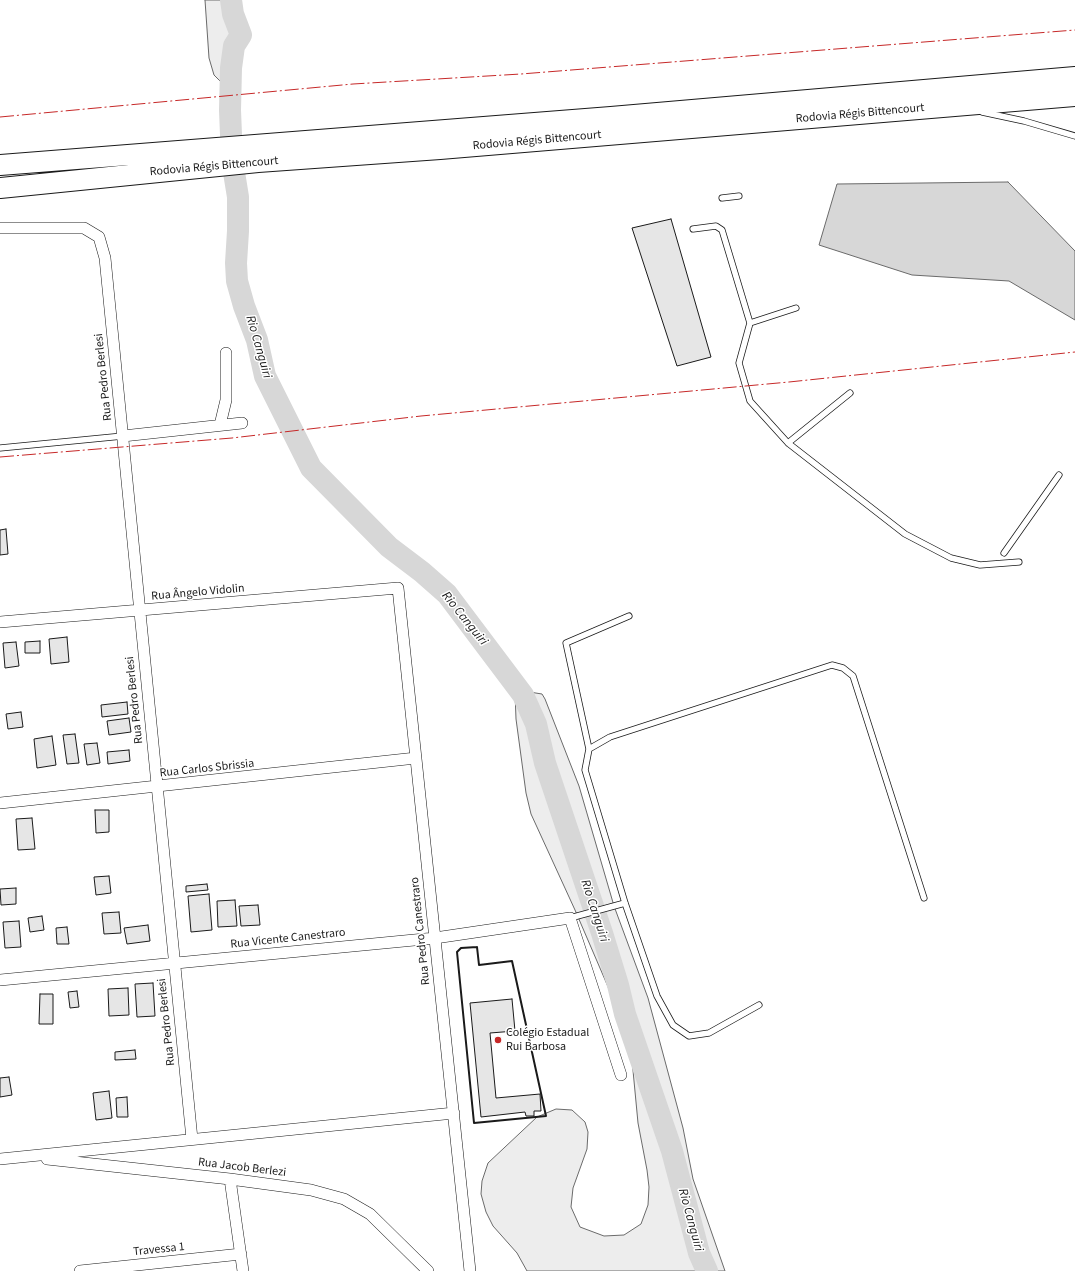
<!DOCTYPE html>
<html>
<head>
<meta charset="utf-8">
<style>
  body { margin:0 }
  canvas { display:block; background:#fff }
</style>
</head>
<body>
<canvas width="1075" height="1271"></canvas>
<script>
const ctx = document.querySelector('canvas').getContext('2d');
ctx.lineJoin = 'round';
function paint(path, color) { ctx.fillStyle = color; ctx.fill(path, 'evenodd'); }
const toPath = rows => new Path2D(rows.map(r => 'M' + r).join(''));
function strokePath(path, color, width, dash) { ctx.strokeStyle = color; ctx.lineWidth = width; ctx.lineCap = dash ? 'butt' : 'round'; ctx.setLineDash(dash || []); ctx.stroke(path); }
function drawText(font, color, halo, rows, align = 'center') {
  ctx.font = font + ' "Source Sans 3",sans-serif'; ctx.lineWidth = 3; ctx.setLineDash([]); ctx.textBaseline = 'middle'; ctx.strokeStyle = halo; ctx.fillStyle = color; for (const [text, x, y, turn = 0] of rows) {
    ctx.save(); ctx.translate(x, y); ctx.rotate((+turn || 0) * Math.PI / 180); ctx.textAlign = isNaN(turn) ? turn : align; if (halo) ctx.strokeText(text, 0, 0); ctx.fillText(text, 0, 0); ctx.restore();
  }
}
const built = toPath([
  [205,0,238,0,239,34,235,86,220,81,214,75,209,58,205,0],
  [523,691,542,694,545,699,579,786,614,906,648,998,683,1128,693,1179,725,1271,527,1271,517,1253,493,1226,486,1212,481,1194,482,1181,488,1163,537,1117,556,1109,572,1110,585,1122,588,1132,587,1149,573,1188,571,1207,580,1227,604,1236,624,1235,641,1224,648,1205,649,1187,647,1170,638,1123,632,1060,628,1041,621,1017,575,910,531,814,526,793,516,719,515,692,523,691]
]);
paint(built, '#ededed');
strokePath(built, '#6a6a6a', 1);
const water = toPath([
  [1008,182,1075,251,1075,320,1009,281,912,275,819,245,837,184,1008,182]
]);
paint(water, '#d7d7d7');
strokePath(water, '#6a6a6a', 1);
strokePath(toPath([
  [231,0,233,14,241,35,234,46,231,68,230,110,232,160,238,197,238,231,236,263,237,281,244,306,257,340,265,376,311,468,389,547,422,572,447,594,523,695,536,724,545,763,602,933,618,985,625,1014,672,1151,699,1253,707,1271]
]), '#d7d7d7', 22);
const building = toPath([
  [671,219,711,357,677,366,632,228,671,219],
  [6,529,8,554,0,555,0,530,6,529],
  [67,637,69,662,51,664,49,639,67,637],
  [40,641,40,653,25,653,25,642,40,641],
  [16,642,19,666,5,668,3,643,16,642],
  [127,702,128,714,102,717,101,705,127,702],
  [21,712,23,727,8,729,6,714,21,712],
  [129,718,131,732,109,735,107,721,129,718],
  [75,734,79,763,67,764,63,735,75,734],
  [52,736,56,765,37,768,34,739,52,736],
  [97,743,100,763,87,765,84,744,97,743],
  [129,750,130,761,108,764,107,752,129,750],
  [95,810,109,810,109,832,96,833,95,810],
  [32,818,35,849,18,850,16,819,32,818],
  [109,876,111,893,96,895,94,877,109,876],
  [207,884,208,890,186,892,186,886,207,884],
  [16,888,16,904,1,905,0,889,16,888],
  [209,894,212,930,191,932,188,896,209,894],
  [235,900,237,926,218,927,217,901,235,900],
  [258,905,260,925,241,926,239,906,258,905],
  [119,912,121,933,104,934,102,913,119,912],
  [42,916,44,930,30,932,28,918,42,916],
  [19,921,21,947,5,948,3,922,19,921],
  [148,925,150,941,127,944,124,928,148,925],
  [67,927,69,944,57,944,56,928,67,927],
  [153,983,155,1016,137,1017,135,984,153,983],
  [128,988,129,1015,109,1016,108,989,128,988],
  [77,991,79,1007,70,1008,68,992,77,991],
  [40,994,53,994,53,1024,39,1024,40,994],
  [512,999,515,1031,490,1033,496,1098,540,1094,541,1111,534,1111,534,1116,526,1116,525,1112,481,1117,470,1003,512,999],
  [135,1050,136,1059,115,1060,115,1052,135,1050],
  [9,1077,12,1095,0,1097,0,1078,9,1077],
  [109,1091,112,1118,96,1120,93,1093,109,1091],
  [127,1097,128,1117,117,1117,116,1098,127,1097]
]);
paint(building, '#e6e6e6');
strokePath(building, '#1a1a1a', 1);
const service = toPath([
  [982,112,1024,121,1075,136],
  [722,198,739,196],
  [693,229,716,226,722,230,750,323,796,308],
  [750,323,739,363,750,401,788,443,905,534,951,558,980,565,1019,562],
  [788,443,850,393],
  [0,448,123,436],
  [1004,553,1059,475],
  [589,749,566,643,629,616],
  [570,918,625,903],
  [759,1005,709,1033,689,1036,673,1025,657,996,625,903,585,770,589,749,610,737,832,665,843,668,853,676,924,898]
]);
const minor = toPath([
  [0,228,84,228,99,237,105,258,192,1139],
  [220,425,226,400,226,353],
  [123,436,242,423],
  [0,622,398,588,470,1271],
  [0,803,416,758],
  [0,980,435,938,570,918,621,1075],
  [0,1159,454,1113],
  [47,1159,230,1179,311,1190,344,1199,370,1214,428,1271],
  [230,1179,243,1271],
  [80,1271,241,1254]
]);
const motorway = toPath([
  [0,165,611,117,1075,77],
  [0,188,258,162,440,149,1075,96]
]);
strokePath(service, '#1a1a1a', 7);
strokePath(minor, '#1a1a1a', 12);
strokePath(motorway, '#1a1a1a', 22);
strokePath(service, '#fff', 5.5);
strokePath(minor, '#fff', 11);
strokePath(motorway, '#fff', 20);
strokePath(toPath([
  [477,947,479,965,512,961,546,1116,474,1123,457,952,461,948,477,947]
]), '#1a1a1a', 2);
strokePath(toPath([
  [0,117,353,84,521,74,1075,30],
  [0,457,232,438,421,416,789,382,1075,352]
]), '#c62828', 1, [14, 3, 2, 3]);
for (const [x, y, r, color] of [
  [498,1040,4,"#c62828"]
]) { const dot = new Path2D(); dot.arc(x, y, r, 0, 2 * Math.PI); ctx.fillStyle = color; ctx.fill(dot); strokePath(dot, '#fff', 1.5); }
drawText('12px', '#1a1a1a', '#fff', [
  ["Rodovia Régis Bittencourt",860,114,-5],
  ["Rodovia Régis Bittencourt",537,141,-5],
  ["Rodovia Régis Bittencourt",214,167,-5],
  ["Rua Pedro Berlesi",104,377,-96],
  ["Rua Ângelo Vidolin",198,593,-5],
  ["Rua Pedro Berlesi",135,700,-96],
  ["Rua Carlos Sbrissia",207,769,-6],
  ["Rua Pedro Canestraro",421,931,-96],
  ["Rua Vicente Canestraro",288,939,-6],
  ["Rua Pedro Berlesi",167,1022,-96],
  ["Rua Jacob Berlezi",242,1168,7],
  ["Travessa 1",159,1250,-6]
]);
drawText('12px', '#1a1a1a', '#fff', [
  ["Colégio Estadual",506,1033],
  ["Rui Barbosa",506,1047]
], 'left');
drawText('italic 13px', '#1a1a1a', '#fff', [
  ["Rio Canguiri",258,347,74],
  ["Rio Canguiri",464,619,51],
  ["Rio Canguiri",594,911,72],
  ["Rio Canguiri",690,1220,75]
]);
</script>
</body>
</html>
